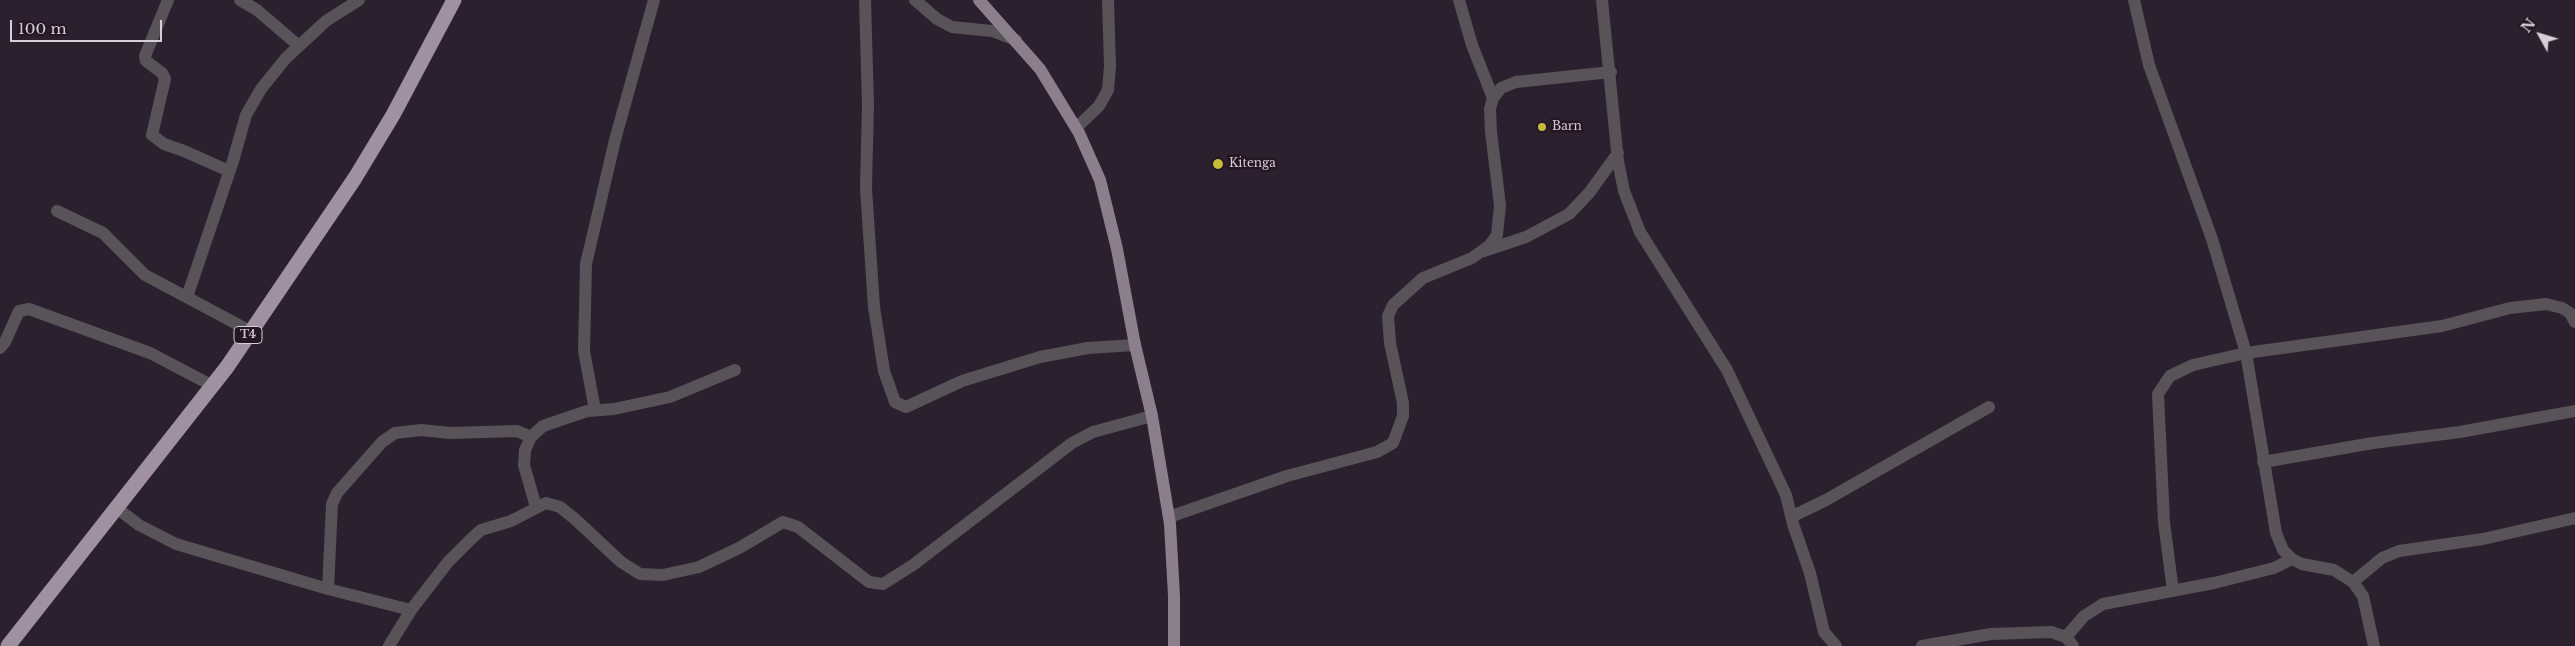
<!DOCTYPE html>
<html>
<head>
<meta charset="utf-8">
<style>
  body { margin:0 }
  #map { position:relative; width:2575px; height:646px; overflow:hidden; background:#2b202d; font-family:"Libre Baskerville",serif }
  canvas { display:block }
  .north { position:absolute; left:2515px; top:10px; width:50px; height:50px; -webkit-text-stroke:4px #221723; paint-order:stroke; rotate:309deg; font-size:14px; font-weight:700; line-height:20px; text-align:center; color:#d6ced7 }
  .north::after { content:''; display:block; margin:auto; width:18px; height:22px; background:#d6ced7; clip-path:polygon(50% 0,100% 100%,50% 72%,0 100%) }
  .scale { position:absolute; left:10px; top:20px; width:152px; height:22px; box-sizing:border-box; border:2px solid #d6ced7; border-top:0; padding-left:6px; font-size:15px; line-height:18px; white-space:nowrap; color:#d6ced7; -webkit-text-stroke:4px #221723; paint-order:stroke }
</style>
</head>
<body>
<div id="map">
<canvas width="2575" height="646"></canvas>
<div class="north">N</div>
<div class="scale">100 m</div>
</div>
<script>
const ctx = document.querySelector('canvas').getContext('2d');
ctx.lineJoin = 'round';
const toPath = rows => new Path2D(rows.map(r => 'M' + r).join(''));
function strokePath(path, color, width, dash) { ctx.strokeStyle = color; ctx.lineWidth = width; ctx.lineCap = dash ? 'butt' : 'round'; ctx.setLineDash(dash || []); ctx.stroke(path); }
function drawText(font, color, halo, rows, align = 'center') {
  ctx.font = font + ' "Libre Baskerville",serif'; ctx.lineWidth = 5; ctx.setLineDash([]); ctx.textBaseline = 'middle'; ctx.strokeStyle = halo; ctx.fillStyle = color; for (const [text, x, y, turn = 0] of rows) {
    ctx.save(); ctx.translate(x, y); ctx.rotate((+turn || 0) * Math.PI / 180); ctx.textAlign = isNaN(turn) ? turn : align; if (halo) ctx.strokeText(text, 0, 0); ctx.fillText(text, 0, 0); ctx.restore();
  }
}
strokePath(toPath([
  [168,0,145,56,146,61,162,73,165,79,152,135,164,144,184,151,229,171],
  [240,0,257,10,299,46],
  [865,0,868,104,866,188,874,307,884,371,895,402,906,407,962,381,1040,357,1088,348,1135,345],
  [915,0,937,19,952,27,992,31,1016,40],
  [1459,0,1472,45,1493,98],
  [1602,0,1618,161,1624,191,1640,232,1727,370,1786,495,1793,524,1810,573,1824,632,1836,646],
  [2134,0,2149,65,2212,239,2246,353,2276,533,2283,550,2292,559,2302,564,2334,570,2353,582,2363,596,2374,646],
  [1076,128,1099,106,1108,90,1110,66,1108,0],
  [57,211,103,233,145,275,250,331],
  [1484,251,1526,237,1569,214,1589,193,1618,153],
  [187,297,233,161,246,115,261,89,286,58,326,21,359,0],
  [0,348,5,342,19,311,29,309,150,353,213,386],
  [595,410,584,351,586,264,615,140,654,0],
  [2263,462,2373,443,2460,432,2575,411],
  [536,507,524,465,525,450,531,437,543,426,587,411,614,409,670,397,735,370],
  [118,509,139,525,176,544,328,589,411,610],
  [1169,517,1287,476,1377,452,1393,443,1403,416,1403,403,1390,343,1388,316,1393,305,1423,278,1472,258,1490,245,1497,235,1500,205,1491,132,1490,109,1493,98,1501,88,1516,82,1611,72],
  [1791,517,1826,500,1989,407],
  [2353,582,2382,558,2399,551,2483,539,2575,518],
  [328,589,332,504,337,493,382,442,395,433,421,430,450,433,517,431,531,437],
  [2173,591,2164,522,2158,394,2170,376,2193,365,2246,353,2442,326,2510,308,2546,304,2562,308,2570,313,2575,322],
  [2066,637,2084,616,2103,604,2214,583,2274,568,2292,559],
  [389,646,411,610,448,562,470,540,481,530,511,521,546,503,560,507,575,519,621,562,640,574,663,575,699,567,739,548,783,522,798,527,869,582,883,584,913,565,1072,443,1093,432,1152,416],
  [1922,646,1991,634,2051,632,2066,637,2073,646]
]), '#585259', 12);
strokePath(toPath([
  [979,0,1040,69,1079,133,1100,180,1117,249,1135,345,1152,416,1170,524,1174,596,1174,646]
]), '#8b7f8c', 12);
strokePath(toPath([
  [8,646,227,367,355,178,393,115,454,0]
]), '#9f91a0', 15);
for (const [x, y, r, color] of [
  [1542,127,5,"#c7bb3c"],
  [1218,164,6,"#c7bb3c"]
]) { const dot = new Path2D(); dot.arc(x, y, r, 0, 2 * Math.PI); ctx.fillStyle = color; ctx.fill(dot); strokePath(dot, '#221723', 2); }
for (const [x, y, w] of [
  [248,335,28]
]) { const box = new Path2D(); box.roundRect(x - w / 2, y - 8.5, w, 17, 4); ctx.fillStyle = '#221723'; ctx.fill(box); strokePath(box, '#d6ced7', 1); }
drawText('bold 11px', '#d6ced7', null, [
  ["T4",248,335]
]);
drawText('12px', '#d6ced7', '#221723', [
  ["Barn",1552,127],
  ["Kitenga",1229,164]
], 'left');
</script>
</body>
</html>
